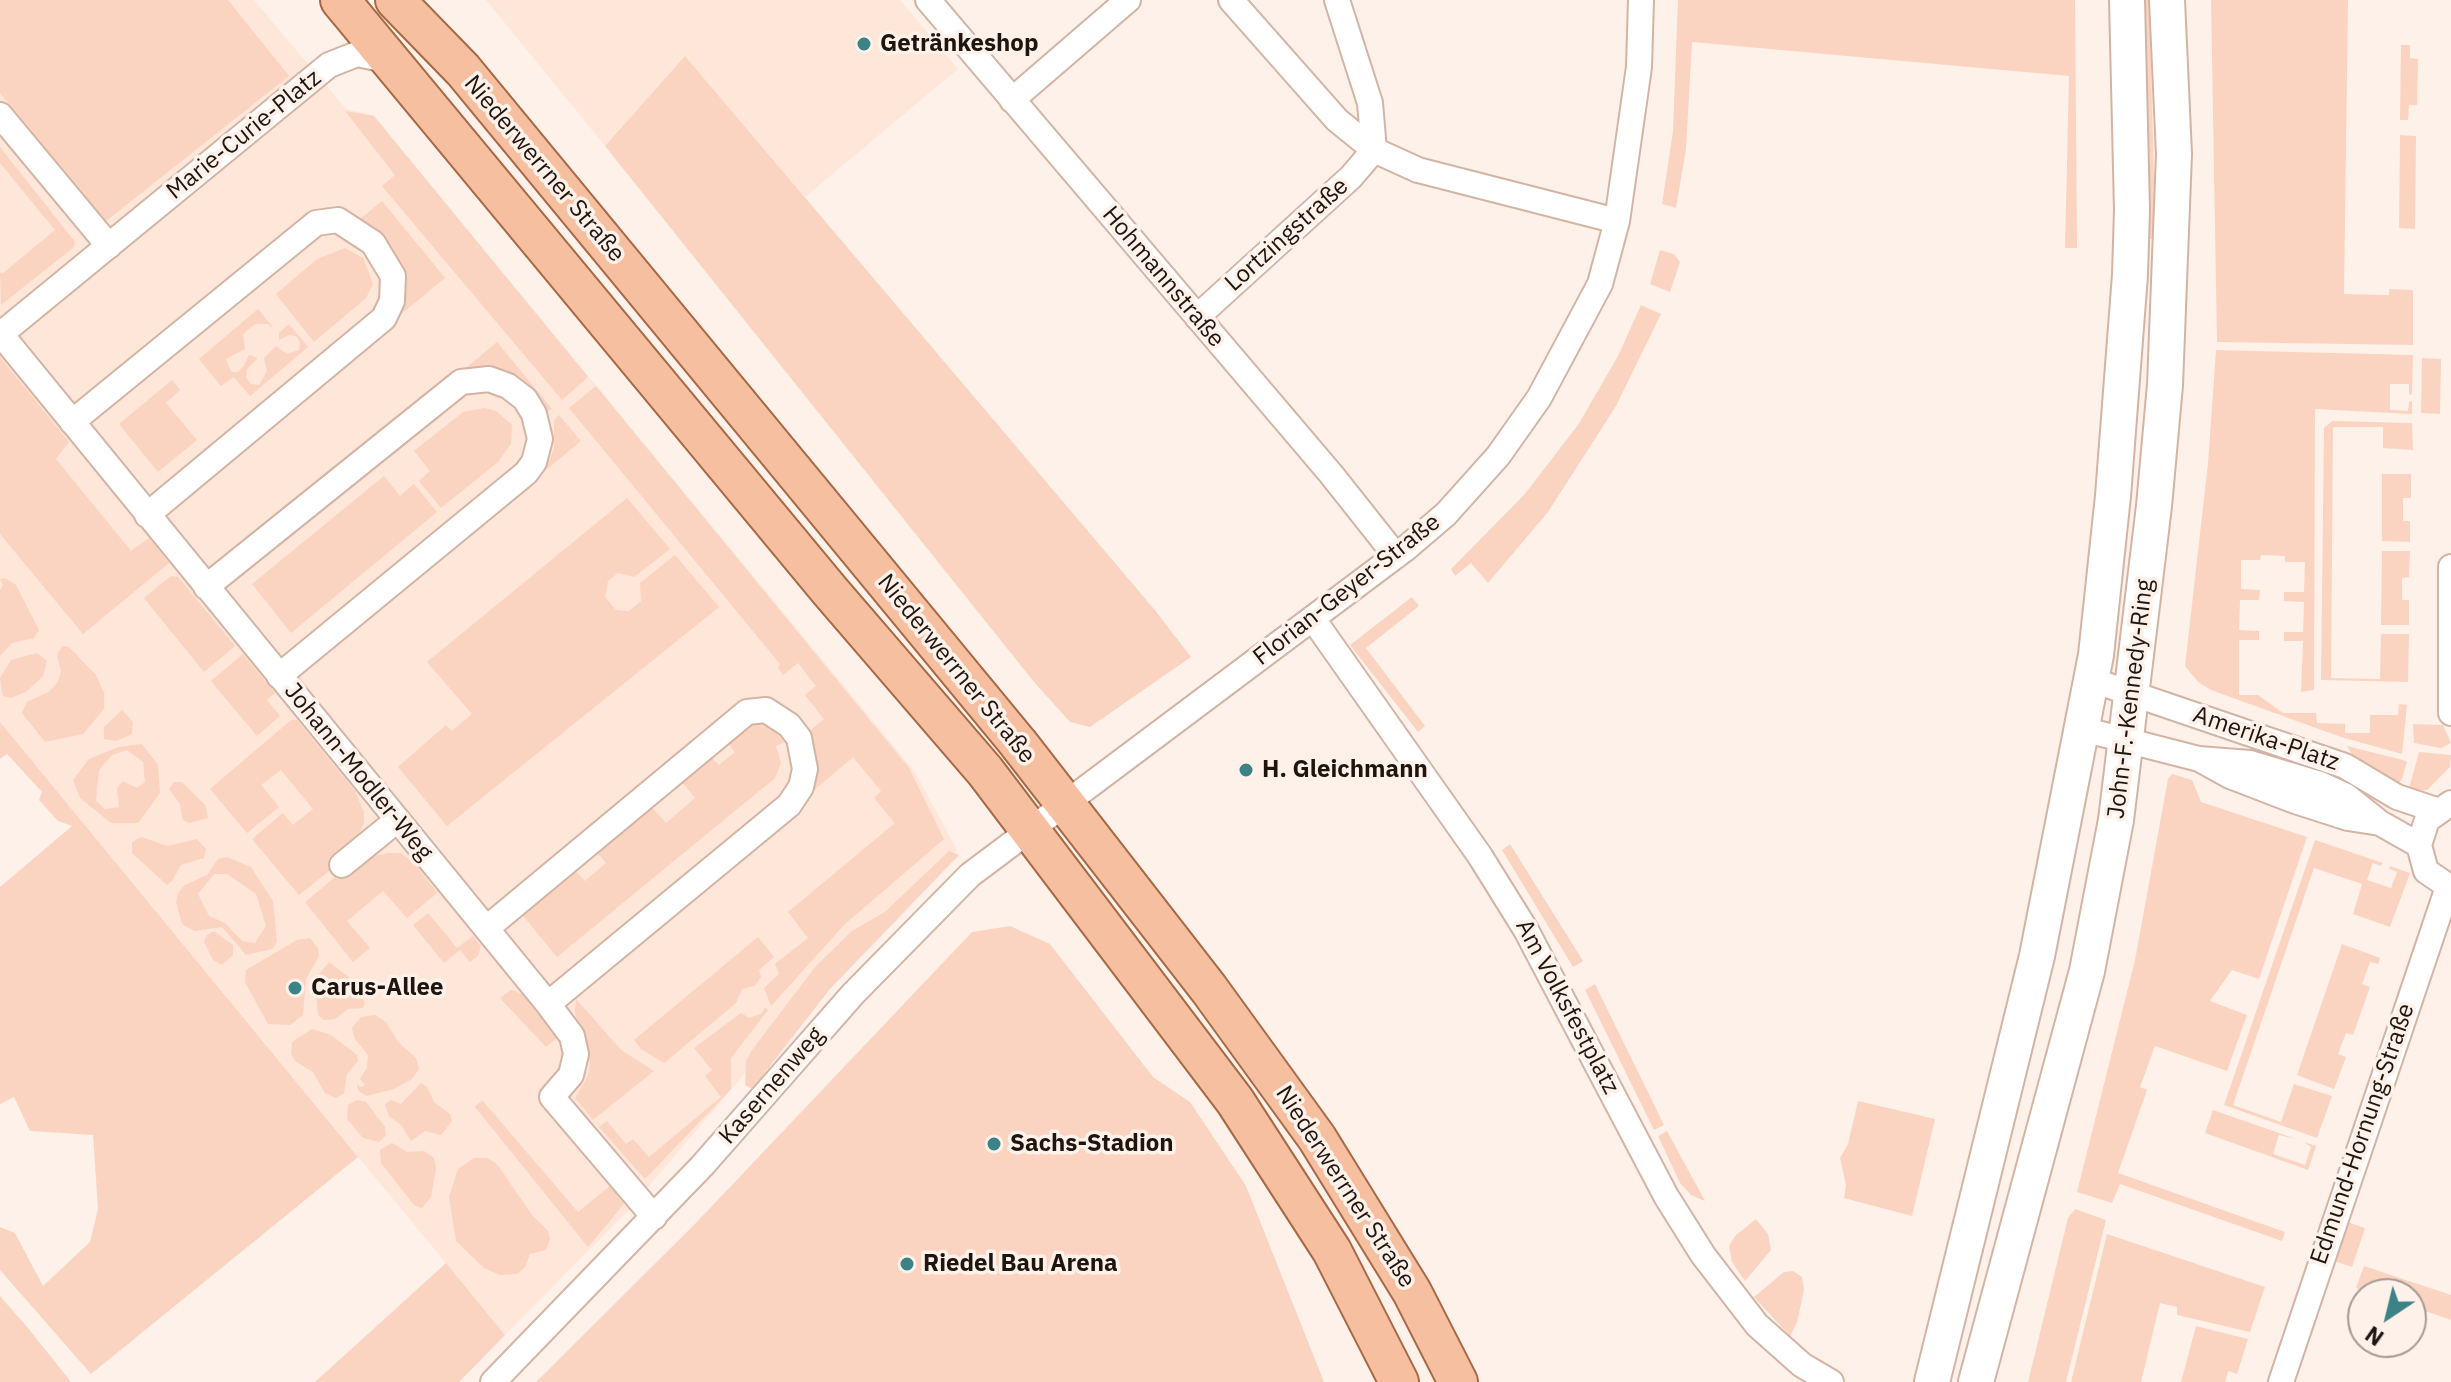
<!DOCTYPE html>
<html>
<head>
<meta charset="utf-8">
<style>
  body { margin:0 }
  #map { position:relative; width:2451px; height:1382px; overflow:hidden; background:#fef1ea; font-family:"IBM Plex Sans",sans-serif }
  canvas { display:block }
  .north { position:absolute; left:2347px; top:1278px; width:80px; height:80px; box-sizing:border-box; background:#fef1ea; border:2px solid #a59992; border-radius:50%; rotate:215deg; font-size:22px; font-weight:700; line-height:32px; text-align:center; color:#1f150f }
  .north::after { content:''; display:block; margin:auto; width:28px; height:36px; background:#3b8387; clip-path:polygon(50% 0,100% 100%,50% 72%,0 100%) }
</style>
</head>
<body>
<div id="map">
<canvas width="2451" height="1382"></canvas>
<div class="north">N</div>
</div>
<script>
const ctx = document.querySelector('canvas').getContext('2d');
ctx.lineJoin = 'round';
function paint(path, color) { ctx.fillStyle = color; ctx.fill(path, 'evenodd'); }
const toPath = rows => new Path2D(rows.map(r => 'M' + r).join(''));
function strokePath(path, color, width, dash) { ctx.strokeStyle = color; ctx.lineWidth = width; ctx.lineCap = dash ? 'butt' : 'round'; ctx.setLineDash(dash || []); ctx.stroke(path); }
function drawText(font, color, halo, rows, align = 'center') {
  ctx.font = font + ' "IBM Plex Sans",sans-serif'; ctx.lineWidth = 7; ctx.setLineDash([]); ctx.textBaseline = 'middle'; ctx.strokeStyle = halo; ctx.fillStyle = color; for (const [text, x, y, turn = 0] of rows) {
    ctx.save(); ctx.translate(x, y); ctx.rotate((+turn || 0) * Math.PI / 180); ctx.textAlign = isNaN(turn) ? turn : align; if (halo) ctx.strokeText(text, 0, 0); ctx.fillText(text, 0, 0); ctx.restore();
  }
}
paint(toPath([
  [0,0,254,0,346,109,373,115,915,772,957,850,827,977,627,1212,505,1335,0,722],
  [486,0,900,0,958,69,805,197,685,56,605,146]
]), '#fee6d9');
paint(toPath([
  [0,0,228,0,289,76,106,221,0,93],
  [1678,0,2075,0,2077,248,2065,248,2069,76,1692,42,1686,149,1676,208,1662,204,1673,131],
  [2140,0,2149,0,2156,239,2149,239],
  [2211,0,2348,0,2344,294,2389,295,2389,289,2413,290,2413,345,2217,342],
  [2401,45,2410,45,2410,58,2418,59,2417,105,2409,105,2408,120,2400,120],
  [685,56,1154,609,1191,657,1090,727,1070,722,1034,682,605,146],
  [345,111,374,116,588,377,562,400,382,186,395,175],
  [2400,135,2416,136,2415,229,2399,228],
  [0,147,75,242,74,247,1,305,0,272,2,274,55,230,0,163],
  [382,201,445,278,389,324,397,301,354,224],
  [345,248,363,258,373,284,366,298,314,342,276,294,317,259],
  [1660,250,1674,254,1680,262,1670,292,1650,284],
  [1641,305,1661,314,1616,406,1548,512,1488,583,1471,563,1455,576,1451,569,1524,495,1578,425,1618,356],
  [258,309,274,329,268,324,255,324,243,334,245,349,226,359,231,372,238,372,244,366,249,355,258,358,247,369,246,378,251,384,259,385,267,371,264,358,276,346,287,354,299,350,300,342,296,336,289,335,279,340,279,333,289,324,308,347,250,396,234,377,221,386,199,359],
  [497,342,552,409,544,412,461,372],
  [2216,350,2413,355,2412,394,2409,395,2409,384,2390,384,2390,410,2408,411,2409,402,2412,401,2412,414,2315,409,2314,690,2301,692,2303,641,2284,641,2284,632,2303,632,2304,602,2284,601,2284,592,2304,592,2305,562,2285,562,2285,556,2261,555,2260,560,2241,560,2241,589,2260,590,2259,600,2240,600,2239,630,2259,631,2259,640,2239,640,2239,695,2258,695,2283,713,2316,713,2317,723,2345,724,2345,733,2370,733,2370,715,2398,715,2399,704,2407,705,2402,754,2341,737,2211,690,2198,682,2185,666,2208,463],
  [0,357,69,442,56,459,131,551,149,538,169,563,83,634,0,534],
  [2422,358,2441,359,2440,414,2421,413],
  [172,380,180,390,166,403,197,440,158,472,119,424],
  [596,386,909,768,944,839,845,924,771,1006,764,988,779,974,775,964,808,938,788,912,895,823,874,798,881,791,853,757,807,796,808,732,824,719,805,695,816,686,798,663,783,675,778,667,780,664,569,408],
  [485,408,496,411,512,425,511,444,498,462,441,508,419,481,430,471,414,451,463,412],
  [559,415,581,441,546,470,554,448,554,421],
  [2332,421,2412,423,2413,450,2383,448,2383,427,2333,427,2331,678,2380,679,2381,634,2409,634,2408,682,2321,680,2324,428],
  [2382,474,2411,474,2411,498,2403,498,2403,521,2410,521,2410,542,2382,541],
  [384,476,400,496,414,484,437,512,291,633,252,584],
  [627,498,670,549,634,577,618,573,608,581,605,597,616,610,629,611,641,601,640,583,675,555,719,607,447,826,398,767,446,725,452,731,472,714,427,662],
  [2382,551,2410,551,2409,577,2402,578,2402,600,2409,600,2409,625,2381,625],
  [171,576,178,577,235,646,204,672,144,598],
  [5,578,16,585,39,630,34,638,12,643,0,656,0,590,3,585,0,579],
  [1412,597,1419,606,1366,648,1425,726,1418,732,1350,645],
  [63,646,69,647,96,675,104,693,104,709,83,734,45,742,22,713,27,702,50,691,58,682,61,671,57,654],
  [37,653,47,661,43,676,26,692,11,698,3,696,0,678,11,660],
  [243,654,275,693,267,700,280,716,257,736,211,681],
  [122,710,133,722,132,734,116,741,104,739,104,727],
  [291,720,297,720,355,791,364,812,364,823,355,842,339,863,299,895,252,839,283,813,293,825,313,809,281,770,261,785,279,807,247,833,210,789],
  [758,720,769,725,784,742,776,746,781,763,775,778,557,957,520,912,572,867,585,881,606,863,594,849,649,804,666,823,695,798,679,778,709,755,719,765,735,752,726,741],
  [0,722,358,1157,91,1374,0,1270,0,1227,15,1233,43,1286,90,1242,98,1209,93,1135,30,1131,14,1097,0,1104,0,887,72,826,58,821,39,800,42,792,7,754,0,759],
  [2413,724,2443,725,2451,743,2441,748,2414,743],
  [142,744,158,765,160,793,138,823,111,823,80,798,73,780,89,759,118,747],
  [127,750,143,762,145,782,137,788,123,781,117,788,119,807,105,809,96,801,99,770,112,755],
  [2347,746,2403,760,2407,762,2402,779,2396,786,2388,781,2369,764,2356,760],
  [2419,752,2451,755,2450,767,2427,790,2408,792],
  [2172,774,2192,780,2201,802,2307,837,2259,979,2232,970,2210,1001,2247,1015,2227,1071,2155,1046,2140,1087,2147,1090,2118,1173,2285,1232,2282,1241,2120,1184,2112,1203,2077,1192,2135,960,2168,779],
  [174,782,182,782,205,805,208,818,189,823,183,820,180,804,169,789],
  [141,837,168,846,197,839,206,849,204,858,181,865,172,881,167,885,132,853,132,842],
  [2315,840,2383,863,2381,866,2373,863,2367,880,2391,888,2397,872,2389,869,2390,866,2410,873,2390,927,2353,914,2362,884,2314,868,2233,1105,2281,1122,2294,1084,2332,1096,2317,1138,2224,1105],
  [1510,844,1583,961,1573,967,1502,850],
  [949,851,959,855,830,989,752,1089,745,1085,746,1061,752,1050,816,966,852,931,885,912],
  [389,853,400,853,413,861,437,893,407,918,383,891,347,921,370,948,353,962,305,902,344,870,349,875,374,856],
  [227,857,251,867,273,901,277,942,272,949,246,955,222,927,195,931,182,924,176,902,178,893,185,885,207,875,218,859],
  [214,874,227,874,256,894,266,926,255,943,242,941,225,923,209,916,198,894],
  [428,913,457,948,473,936,481,946,478,956,470,962,460,950,444,963,413,925],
  [1010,926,1050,944,1153,1077,1190,1102,1246,1186,1324,1382,536,1382,694,1225,972,932],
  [214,931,233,945,233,955,222,965,213,960,204,942,207,935],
  [758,937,774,957,759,970,761,977,755,986,742,989,736,1003,664,1063,641,1049,634,1040],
  [310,938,318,948,319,956,306,979,303,1015,290,1025,268,1024,245,982,246,970,297,940],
  [2342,944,2380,958,2378,964,2370,962,2362,984,2370,987,2353,1035,2346,1033,2338,1054,2346,1057,2334,1089,2297,1075],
  [329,962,350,978,365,1003,363,1008,348,1009,335,1019,324,1020,318,1015,315,979],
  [1595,984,1664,1125,1654,1130,1585,990],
  [511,990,523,994,557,1038,546,1047,500,998],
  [576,999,621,1050,654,1071,593,1120,575,1098,588,1076,590,1063,586,1041,575,1014],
  [765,1007,768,1010,731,1058,731,1089,645,1179,599,1127,607,1121,626,1144,633,1139,649,1157,721,1097,705,1076,712,1070,694,1048,741,1013,749,1018,761,1014],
  [375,1015,386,1022,398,1042,416,1058,419,1069,412,1079,394,1089,366,1096,359,1091,357,1086,357,1084,361,1087,365,1085,360,1079,367,1068,368,1055,355,1039,352,1028,361,1017],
  [312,1029,331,1035,357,1055,358,1061,347,1074,344,1093,336,1098,325,1093,313,1072,295,1061,291,1054,292,1042],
  [421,1083,427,1087,434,1102,450,1114,452,1121,441,1135,425,1131,411,1141,402,1126,389,1116,385,1105,390,1100,401,1104],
  [357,1100,366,1102,385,1127,386,1135,379,1142,363,1138,347,1119,348,1105],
  [482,1100,578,1212,610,1186,624,1204,588,1247,475,1107],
  [1858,1101,1935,1119,1912,1216,1844,1198,1846,1185,1840,1158,1848,1144],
  [2213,1110,2296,1139,2279,1135,2273,1154,2305,1165,2311,1147,2304,1142,2316,1146,2308,1170,2205,1133],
  [1667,1131,1705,1201,1691,1195,1680,1183,1658,1136],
  [392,1143,407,1152,424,1151,434,1158,436,1168,431,1197,422,1208,414,1205,381,1163,380,1150],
  [474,1158,487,1158,497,1164,532,1215,548,1231,550,1239,546,1250,530,1254,525,1267,517,1274,500,1275,484,1268,456,1241,449,1197,458,1169],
  [2075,1209,2106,1220,2066,1382,2028,1382,2068,1218],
  [1756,1219,1768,1234,1771,1250,1745,1281,1732,1262,1729,1246,1735,1236],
  [2347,1222,2365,1228,2352,1267,2334,1261],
  [2107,1234,2265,1287,2250,1332,2177,1315,2177,1307,2160,1303,2141,1382,2071,1382],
  [446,1263,505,1335,459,1382,315,1382],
  [2364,1266,2451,1295,2451,1320,2411,1306,2411,1294,2373,1294,2356,1288],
  [1793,1271,1802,1277,1804,1290,1797,1322,1790,1336,1754,1297,1784,1272],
  [0,1296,28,1328,71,1382,0,1382],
  [2196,1326,2248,1339,2237,1374,2228,1371,2225,1382,2181,1382]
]), '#fad4c0');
const street = toPath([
  [928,0,1331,474,1396,556],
  [1231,0,1337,120,1374,150,1418,170,1617,221],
  [1337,0,1370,103,1374,150],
  [1012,100,1128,0],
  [0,115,109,246],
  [1197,317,1351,177,1374,150],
  [0,333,548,1004,572,1036,576,1054,571,1075,552,1097,654,1217],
  [1,334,329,65,357,54,391,61],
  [72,422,316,223,338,220,373,243,393,276,392,301,384,318,147,515],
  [2451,567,2451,713],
  [206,587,461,382,489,379,508,386,525,399,534,414,540,439,534,462,526,473,279,676],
  [1313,619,1480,856,1526,930,1666,1196,1703,1255,1757,1325,1802,1365,1831,1382],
  [2092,680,2345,766,2397,797,2436,810],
  [2082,729,2199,759,2250,763,2320,784,2346,796,2380,823,2419,845],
  [2201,760,2230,776,2295,801,2348,818,2380,823],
  [2451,803,2427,820,2419,845,2426,871,2451,888],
  [342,865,396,821],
  [487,928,747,712,766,710,789,725,799,738,805,769,801,787,789,805,548,1004],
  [493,1382,702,1166,853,994,970,875,1405,549,1446,514,1498,456,1539,398,1600,284,1617,221,1639,67,1641,0],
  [2281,1382,2448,887]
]);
const secondary = toPath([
  [1932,1382,2037,956,2096,655,2113,496,2130,275,2132,210,2127,0],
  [1976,1382,2087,971,2116,820,2154,506,2165,385,2174,154,2167,0]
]);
const primary = toPath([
  [340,0,830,591,985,771,1235,1101,1332,1251,1399,1382],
  [395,0,463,70,1018,743,1209,989,1317,1138,1412,1292,1458,1382]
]);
strokePath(street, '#d3b4a4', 28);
strokePath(secondary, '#d3b4a4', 38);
strokePath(primary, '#a76844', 42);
strokePath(street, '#fff', 24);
strokePath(secondary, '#fff', 34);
strokePath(primary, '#f6bfa0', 38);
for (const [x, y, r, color] of [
  [864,44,8,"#3b8387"],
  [1246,770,8,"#3b8387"],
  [295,988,8,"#3b8387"],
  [994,1144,8,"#3b8387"],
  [907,1264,8,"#3b8387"]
]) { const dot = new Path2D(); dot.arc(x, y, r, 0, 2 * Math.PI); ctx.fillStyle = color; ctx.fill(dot); strokePath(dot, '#fef1ea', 3); }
drawText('bold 24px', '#1f150f', '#fef1ea', [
  ["Getränkeshop",880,44],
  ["H. Gleichmann",1262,770],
  ["Carus-Allee",311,988],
  ["Sachs-Stadion",1010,1144],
  ["Riedel Bau Arena",923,1264]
], 'left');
drawText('24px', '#1f150f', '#fef1ea', [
  ["Marie-Curie-Platz",244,135,-39],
  ["Niederwerrner Straße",544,169,50],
  ["Lortzingstraße",1287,235,-42],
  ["Hohmannstraße",1163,277,50],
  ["Florian-Geyer-Straße",1347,590,-38],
  ["Niederwerrner Straße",956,669,51],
  ["John-F.-Kennedy-Ring",2131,699,-83],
  ["Amerika-Platz",2266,739,19],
  ["Johann-Modler-Weg",358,772,51],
  ["Am Volksfestplatz",1567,1007,62],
  ["Kasernenweg",772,1086,-49],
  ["Edmund-Hornung-Straße",2363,1134,-71],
  ["Niederwerrner Straße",1345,1187,57]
]);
</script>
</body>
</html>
